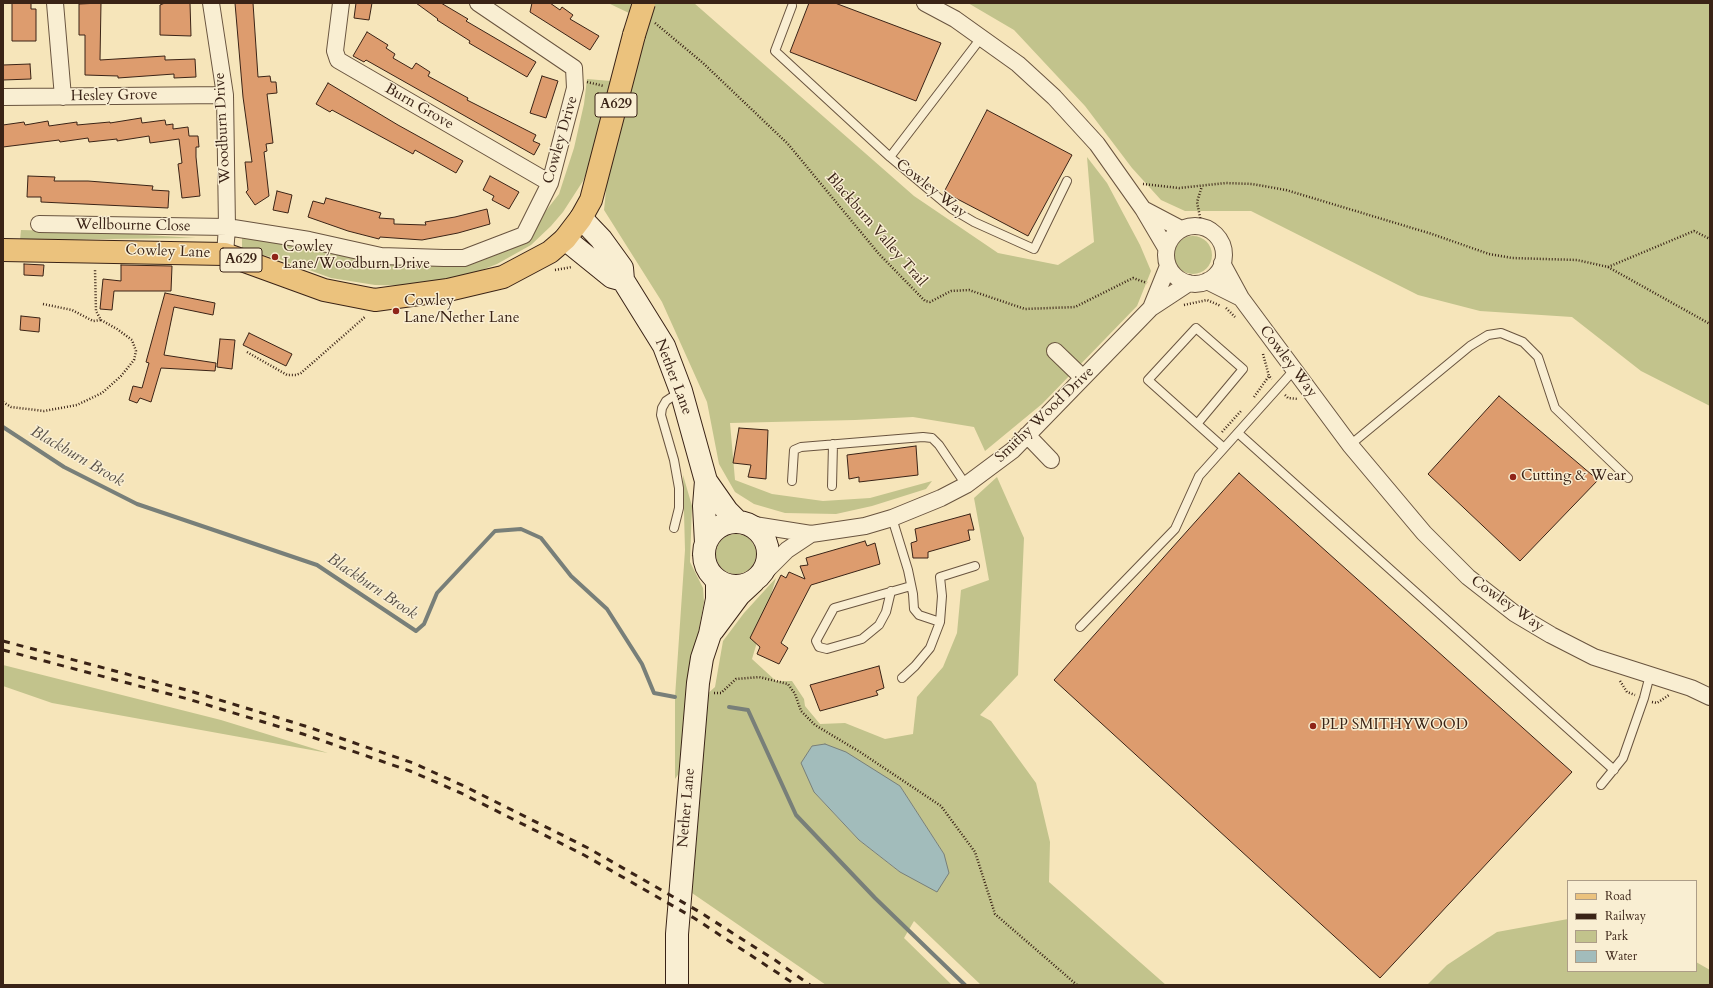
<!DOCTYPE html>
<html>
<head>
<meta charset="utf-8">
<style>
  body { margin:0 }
  #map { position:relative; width:1713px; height:988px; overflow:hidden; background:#f6e5ba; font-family:Cardo,serif }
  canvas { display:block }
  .frame { position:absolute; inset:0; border:4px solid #3a2316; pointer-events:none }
  .legend { position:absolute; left:1567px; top:880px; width:130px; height:92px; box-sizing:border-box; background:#f9eed2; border:1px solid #ad9d87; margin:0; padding:5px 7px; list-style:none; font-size:12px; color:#3a2316 }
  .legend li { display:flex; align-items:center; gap:8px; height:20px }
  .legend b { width:20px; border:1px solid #ad9d87 }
</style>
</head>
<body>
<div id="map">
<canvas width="1713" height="988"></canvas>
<div class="frame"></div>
<ul class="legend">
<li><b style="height:5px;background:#ebc27d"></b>Road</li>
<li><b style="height:5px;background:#3a2316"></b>Railway</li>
<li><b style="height:11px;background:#c2c38c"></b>Park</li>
<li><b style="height:11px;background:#a2bcbb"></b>Water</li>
</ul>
</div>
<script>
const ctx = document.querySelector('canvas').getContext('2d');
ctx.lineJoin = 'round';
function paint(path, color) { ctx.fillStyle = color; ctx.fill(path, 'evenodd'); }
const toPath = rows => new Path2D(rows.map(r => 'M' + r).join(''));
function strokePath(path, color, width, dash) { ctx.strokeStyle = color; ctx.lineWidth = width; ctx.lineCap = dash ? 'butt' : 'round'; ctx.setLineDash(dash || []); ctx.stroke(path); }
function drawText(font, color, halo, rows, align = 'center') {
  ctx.font = font + ' Cardo,serif'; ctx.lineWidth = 3; ctx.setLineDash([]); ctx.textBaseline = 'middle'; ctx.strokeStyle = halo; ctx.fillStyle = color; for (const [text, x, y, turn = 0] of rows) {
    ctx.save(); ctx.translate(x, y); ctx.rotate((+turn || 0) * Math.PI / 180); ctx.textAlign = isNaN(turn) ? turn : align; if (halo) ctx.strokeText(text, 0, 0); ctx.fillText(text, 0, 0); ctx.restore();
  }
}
paint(toPath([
  [608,3,631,3,629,13],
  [648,3,694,3,914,196,998,253,1058,265,1094,242,1087,157,1107,183,1140,245,1151,271,1137,306,1042,404,985,451,974,427,913,417,855,420,730,423,735,480,772,494,823,501,870,498,932,481,926,489,872,506,836,514,785,513,754,504,735,492,719,464,707,402,662,302,604,210,611,141],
  [968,3,1710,3,1710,406,1641,371,1572,317,1480,311,1418,295,1251,211,1185,211,1161,200,1132,168,1085,106,1014,30],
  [587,79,611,81,595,151,583,181,563,212,551,226,531,245,497,264,469,275,419,286,375,285,331,278,279,259,242,250,242,230,332,253,401,265,464,258,538,221,559,194,574,148,584,104],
  [21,230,96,232,196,238,20,240],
  '1174 255a19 19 0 1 1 38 0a19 19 0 1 1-38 0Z',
  [683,475,692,506,690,562,703,588,704,602,684,710,684,766,675,779,675,697,685,550],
  [997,477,1024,538,1018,675,980,715,991,721,1036,783,1050,842,1049,882,1166,985,981,985,914,921,904,938,952,985,826,985,692,893,699,808,704,697,715,687,723,641,744,613,776,578,752,659,776,681,792,681,804,699,805,706,820,724,845,723,885,739,913,734,917,697,943,667,957,633,961,590,989,580,974,498],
  [812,746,900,786,944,854,900,872,859,840,814,792,807,754],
  '716 554a20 20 0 1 1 40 0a20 20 0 1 1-40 0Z',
  [3,665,221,720,328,753,52,703,3,686],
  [1568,919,1568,971,1696,971,1696,962,1710,970,1710,985,1427,985,1447,965,1497,932]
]), '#c2c38c');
const water = toPath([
  [825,744,846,752,900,786,944,854,949,873,937,892,900,872,859,840,814,792,801,763,812,746,825,744]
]);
paint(water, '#a2bcbb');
strokePath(water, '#787f79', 1);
strokePath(toPath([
  [3,427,64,467,137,504,317,565,416,631,424,624,437,593,495,531,521,529,541,538,571,576,607,609,642,664,654,693,675,697],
  [729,707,748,710,796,815,875,898,965,985]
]), '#787f79', 4);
const building = toPath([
  [12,3,31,3,31,9,36,9,36,41,12,41,12,3],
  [101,3,100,60,165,56,165,60,195,59,196,77,174,78,174,74,118,78,118,76,85,75,85,35,79,35,79,4,101,3],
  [165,3,190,3,191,36,160,35,160,5,165,3],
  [235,3,253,3,258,77,270,76,271,82,276,82,277,93,267,94,273,143,266,144,267,151,264,152,269,196,255,205,246,192,248,190,245,162,252,162,243,97,235,3],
  [356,3,372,3,369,20,354,18,356,3],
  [416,3,441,3,468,19,466,21,536,62,527,77,469,43,470,41,437,20,438,19,416,3],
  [532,3,550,3,560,10,562,7,573,15,570,19,599,36,590,50,530,12,532,3],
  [809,3,835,3,941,43,916,101,790,52,809,3],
  [367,32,388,45,386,48,395,54,393,58,412,69,416,63,430,72,428,76,468,98,467,100,536,135,533,141,540,144,534,155,366,60,364,62,353,56,367,32],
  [30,64,31,79,3,80,3,65,30,64],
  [542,76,558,81,546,118,530,113,542,76],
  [328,83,398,125,463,161,456,173,415,150,413,154,332,110,330,112,316,104,328,83],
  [987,110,1072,155,1028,236,944,192,987,110],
  [141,118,142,123,165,120,166,125,173,124,173,129,188,127,189,136,198,136,199,147,196,147,196,157,200,196,182,198,178,164,182,163,179,139,150,143,149,136,117,141,117,139,89,142,88,138,60,142,59,140,3,147,3,125,24,122,25,125,48,121,49,126,77,122,77,125,110,122,110,123,141,118],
  [28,176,55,177,54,181,88,181,153,186,152,190,169,191,168,208,41,202,41,197,27,197,28,176],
  [490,176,519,192,509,209,492,200,494,196,483,190,490,176],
  [277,191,292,195,288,213,273,210,277,191],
  [326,198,381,213,379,218,394,219,394,224,426,225,425,222,455,217,487,209,490,224,458,233,422,240,380,237,379,239,348,231,308,217,313,201,324,204,326,198],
  [24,264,44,265,43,276,24,275,24,264],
  [121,265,172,266,171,291,114,291,112,310,100,309,103,279,121,281,121,265],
  [165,293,215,303,213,315,174,307,164,355,216,363,215,371,161,368,151,402,140,398,137,403,129,400,133,386,142,388,149,363,146,362,165,293],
  [21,316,40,318,39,332,20,330,21,316],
  [249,333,292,354,286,366,243,345,249,333],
  [220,339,235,340,232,369,217,367,220,339],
  [1499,396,1598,480,1520,561,1428,474,1499,396],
  [739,428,768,430,766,479,748,477,751,465,733,463,739,428],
  [916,446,918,475,859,482,859,477,849,479,847,455,916,446],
  [1239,473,1572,772,1380,978,1054,680,1239,473],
  [970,514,974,530,968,530,970,540,928,552,928,558,913,558,911,543,917,541,915,529,970,514],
  [865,541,867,546,875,543,880,564,811,585,781,643,788,648,779,664,757,654,760,647,750,638,781,575,786,578,789,572,805,579,800,566,808,565,806,558,865,541],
  [879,666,884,688,876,691,878,695,820,711,810,685,879,666]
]);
paint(building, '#dd9c6e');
strokePath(building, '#3a2316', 1);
const lane = toPath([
  [792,6,775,51,890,157,952,209,974,222,1034,249,1067,181],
  [890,157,981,38],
  [1197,424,1243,369,1196,328,1148,380,1224,448],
  [1238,433,1614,770],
  [1350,445,1470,346,1488,335,1501,333,1523,342,1538,357,1555,408,1628,478],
  [792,481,794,450,801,447,923,437,932,438,939,445,966,485],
  [832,486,833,444],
  [892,518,908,570,913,594,914,609,919,615,940,622],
  [674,528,679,508,679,488,674,460,661,415,662,408,666,401,681,391],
  [891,591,886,612,879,625,862,639,827,649,819,647,816,641,834,608,911,586],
  [1080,627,1175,529,1199,476,1294,370],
  [902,678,915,666,930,648,940,622,942,596,940,577,975,566],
  [1601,785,1623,758,1644,698,1650,675]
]);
const street = toPath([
  [55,3,63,97],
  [211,3,225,95,227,227,225,254],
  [341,3,335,51,338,60,550,183],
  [925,3,955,19,1018,64,1054,97,1097,144,1143,209,1166,248],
  [3,97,225,95],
  [1143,209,1181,229],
  [39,224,227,227,309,240,381,256,444,258,464,258,524,235,550,183,575,88,574,68,478,3],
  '1166 255a29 29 0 1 1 58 0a29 29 0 1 1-58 0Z',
  [1222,263,1241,298,1350,445,1424,533,1468,577,1514,613,1551,635,1594,657,1691,688,1710,697],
  [1207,281,1241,298],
  [1151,308,1168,266],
  [1055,351,1083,378],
  [1027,435,1051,460],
  [748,524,811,534,818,533,865,526,892,518,941,498,966,485,1013,450,1151,308,1189,283],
  [761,576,787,550,811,534]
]);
const secondary = toPath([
  [581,218,601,239,622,268,623,280,664,346,681,391,706,481,727,511,738,522],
  [565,239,612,277,623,280],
  '704 554a32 32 0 1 1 64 0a32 32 0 1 1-64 0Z',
  [706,543,704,506,706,481],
  [713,630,739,595,753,582],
  [677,985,677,934,698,683,702,658,710,634,717,599,717,580]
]);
const primary = toPath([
  [3,250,225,254,324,290,375,300,448,290,503,277,550,252,565,239,581,218,591,200,634,35]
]);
strokePath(lane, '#69543f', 10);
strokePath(street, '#69543f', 18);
strokePath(secondary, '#3a2316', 24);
strokePath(primary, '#3a2316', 24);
strokePath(toPath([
  [655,23,703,63,788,144,879,254,925,301,930,302,951,291,969,290,1025,309,1075,307,1133,278,1147,283],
  [587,82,604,86],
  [1143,184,1179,188,1226,183,1252,184,1286,190,1432,234,1489,254,1512,258,1577,260,1608,267,1710,324],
  [1202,227,1197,202,1202,186],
  [1608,267,1694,231,1710,239],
  [555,270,572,267],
  [43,304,72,310,93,321,101,320],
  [1184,305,1207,300,1221,306],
  [1226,308,1235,317],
  [247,352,287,375,296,375,301,373,366,316],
  [1263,354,1269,376,1272,379],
  [1285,395,1288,398,1298,399],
  [1254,397,1269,376],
  [3,402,11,407,44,411,77,405,102,393,121,376,134,360,136,351,132,340,117,329,101,320,96,311,95,269],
  [1222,432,1241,411],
  [693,555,700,575],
  [1620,681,1627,692,1635,695],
  [714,693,721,693,736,679,759,677,788,684,795,694,801,711,815,725,860,752,941,806,975,852,995,914,1077,985],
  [1652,702,1657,703,1669,695]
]), '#3a2316', 2.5, [1, 2]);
strokePath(lane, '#f9eed2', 8);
strokePath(street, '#f9eed2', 16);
strokePath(secondary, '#f9eed2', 22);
strokePath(primary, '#ebc27d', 22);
strokePath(toPath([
  [3,641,190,691,305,726,413,763,464,786,588,848,698,911,775,960,810,985],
  [3,650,188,699,303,734,410,771,461,793,584,855,694,918,796,985]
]), '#3a2316', 3, [7, 7]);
const primaryBridge = toPath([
  [634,35,644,3]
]);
strokePath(primaryBridge, '#3a2316', 24, []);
strokePath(primaryBridge, '#ebc27d', 22);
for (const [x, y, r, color] of [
  [275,257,4,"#8f2418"],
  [396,311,4,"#8f2418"],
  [1513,477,4,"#8f2418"],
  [1313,726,4,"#8f2418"]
]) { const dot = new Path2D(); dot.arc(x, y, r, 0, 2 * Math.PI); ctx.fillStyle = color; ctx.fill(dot); strokePath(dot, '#f9eed2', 1.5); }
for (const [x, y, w] of [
  [616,105,42],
  [241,260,42]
]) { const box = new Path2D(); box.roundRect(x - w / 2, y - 12, w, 24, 3); ctx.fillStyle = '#f9eed2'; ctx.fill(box); strokePath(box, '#3a2316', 1); }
drawText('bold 14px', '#3a2316', null, [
  ["A629",616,105],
  ["A629",241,260]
]);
drawText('15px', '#3a2316', '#f9eed2', [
  ["Hesley Grove",114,96,-1],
  ["Burn Grove",419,107,30],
  ["Woodburn Drive",223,128,-93],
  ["Cowley Drive",561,140,-74],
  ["Cowley Way",931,189,38],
  ["Wellbourne Close",133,226,1],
  ["Blackburn Valley Trail",876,230,49],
  ["Cowley Lane",168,252,2],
  ["Cowley Way",1288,362,53],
  ["Nether Lane",673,377,69],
  ["Smithy Wood Drive",1045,415,-44],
  ["Cowley Way",1507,604,35],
  ["Nether Lane",687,808,-85]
]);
drawText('15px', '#3a2316', '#f9eed2', [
  ["Cowley",283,248],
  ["Lane/Woodburn Drive",283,265],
  ["Cowley",404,302],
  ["Lane/Nether Lane",404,319],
  ["Cutting & Wear",1521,477],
  ["PLP SMITHYWOOD",1321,726]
], 'left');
drawText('italic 16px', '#595148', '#f9eed2', [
  ["Blackburn Brook",77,457,30],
  ["Blackburn Brook",372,587,34]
]);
</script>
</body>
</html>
